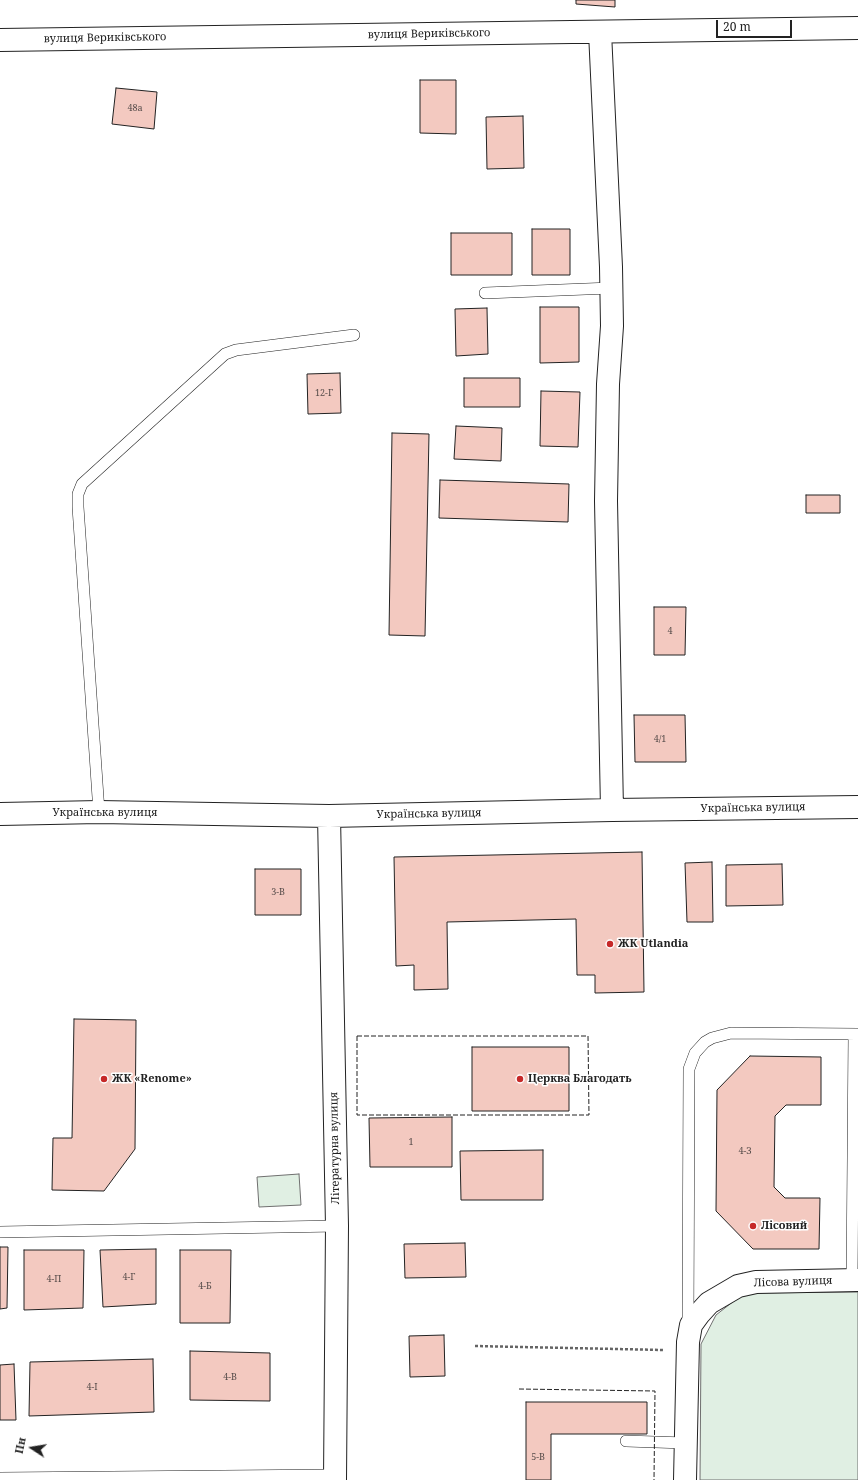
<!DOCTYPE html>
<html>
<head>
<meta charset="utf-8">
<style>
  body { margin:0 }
  #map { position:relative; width:858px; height:1480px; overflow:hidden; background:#fff; font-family:"Noto Serif",serif }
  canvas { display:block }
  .north { position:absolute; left:12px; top:1428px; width:40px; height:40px; -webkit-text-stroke:3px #fff; paint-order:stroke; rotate:282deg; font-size:11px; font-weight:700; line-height:16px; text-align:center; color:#222 }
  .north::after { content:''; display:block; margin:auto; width:14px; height:18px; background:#222; clip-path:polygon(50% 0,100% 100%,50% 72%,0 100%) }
  .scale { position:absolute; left:716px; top:20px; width:76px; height:18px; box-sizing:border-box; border:2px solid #222; border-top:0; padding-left:5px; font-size:12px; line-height:14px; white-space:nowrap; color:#222; -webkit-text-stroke:3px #fff; paint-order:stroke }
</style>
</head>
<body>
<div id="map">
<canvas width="858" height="1480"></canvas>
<div class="north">Пн</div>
<div class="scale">20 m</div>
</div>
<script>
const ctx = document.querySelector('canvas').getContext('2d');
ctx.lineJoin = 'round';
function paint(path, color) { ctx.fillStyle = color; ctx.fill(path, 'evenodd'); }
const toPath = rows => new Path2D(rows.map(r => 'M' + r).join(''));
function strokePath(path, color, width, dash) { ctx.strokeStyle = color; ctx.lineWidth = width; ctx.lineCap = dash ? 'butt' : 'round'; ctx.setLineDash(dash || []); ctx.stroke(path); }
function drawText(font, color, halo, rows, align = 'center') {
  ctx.font = font + ' "Noto Serif",serif'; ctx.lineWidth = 3; ctx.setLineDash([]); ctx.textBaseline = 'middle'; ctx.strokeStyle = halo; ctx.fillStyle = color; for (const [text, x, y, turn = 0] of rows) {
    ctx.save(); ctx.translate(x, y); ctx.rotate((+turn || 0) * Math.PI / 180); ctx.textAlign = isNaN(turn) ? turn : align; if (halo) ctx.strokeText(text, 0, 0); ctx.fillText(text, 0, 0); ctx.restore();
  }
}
const green = toPath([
  [299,1174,301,1205,259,1207,257,1177,299,1174],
  [858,1292,858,1480,700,1480,701,1344,716,1315,744,1293,858,1292]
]);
paint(green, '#e0efe3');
strokePath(green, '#6f6f6f', 1);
const building = toPath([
  [576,0,615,0,615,7,576,4,576,0],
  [420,80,456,80,456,134,420,133,420,80],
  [116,88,157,92,154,129,112,124,116,88],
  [523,116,524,168,487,169,486,117,523,116],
  [532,229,570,229,570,275,532,275,532,229],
  [451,233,512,233,512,275,451,275,451,233],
  [540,307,579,307,579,362,540,363,540,307],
  [487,308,488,354,456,356,455,309,487,308],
  [340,373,341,413,308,414,307,374,340,373],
  [464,378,520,378,520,407,464,407,464,378],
  [541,391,580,392,578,447,540,446,541,391],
  [456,426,502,428,501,461,454,459,456,426],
  [392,433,429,434,425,636,389,635,392,433],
  [440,480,569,484,568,522,439,518,440,480],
  [806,495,840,495,840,513,806,513,806,495],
  [654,607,686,607,685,655,654,655,654,607],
  [634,715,685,715,686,762,635,762,634,715],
  [642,852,644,992,595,993,595,975,577,975,576,919,447,922,448,989,414,990,414,965,396,966,394,857,642,852],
  [712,862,713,922,687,922,685,863,712,862],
  [782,864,783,905,726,906,726,865,782,864],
  [255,869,301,869,301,915,255,915,255,869],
  [74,1019,136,1020,135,1149,104,1191,52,1190,53,1138,72,1138,74,1019],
  [472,1047,569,1047,569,1111,472,1111,472,1047],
  [750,1056,821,1057,821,1105,786,1105,775,1116,774,1187,785,1198,820,1198,819,1249,753,1249,716,1211,717,1090,750,1056],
  [452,1117,452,1167,370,1167,369,1118,452,1117],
  [543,1150,543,1200,461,1200,460,1151,543,1150],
  [465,1243,466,1277,405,1278,404,1244,465,1243],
  [0,1247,8,1247,7,1308,0,1309,0,1247],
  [156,1249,156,1304,103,1307,100,1250,156,1249],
  [24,1250,84,1250,83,1308,24,1310,24,1250],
  [180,1250,231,1250,230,1323,180,1323,180,1250],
  [444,1335,445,1376,410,1377,409,1336,444,1335],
  [190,1351,270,1353,270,1401,190,1400,190,1351],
  [153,1359,154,1412,29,1416,30,1362,153,1359],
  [14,1364,16,1420,0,1420,0,1365,14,1364],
  [526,1402,647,1402,647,1434,551,1434,551,1480,526,1480,526,1402]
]);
paint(building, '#f3c9c0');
strokePath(building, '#222', 1);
const service = toPath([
  [485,293,611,288],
  [99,812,78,507,78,494,82,484,225,354,236,350,354,335],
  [0,1232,337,1226],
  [852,1280,854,1034],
  [688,1326,689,1069,695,1053,705,1042,712,1038,731,1033,858,1034],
  [626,1441,685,1443],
  [0,1478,335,1475]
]);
const minor = toPath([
  [600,32,611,267,612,326,608,384,606,501,612,810],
  [0,40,858,28],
  [0,814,99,812,329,816,612,810,858,807],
  [329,816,337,1226,335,1480],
  [685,1480,688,1342,691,1325,699,1314,709,1303,738,1286,756,1282,858,1280]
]);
strokePath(service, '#222', 12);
strokePath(minor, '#222', 24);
strokePath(toPath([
  [475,1346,663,1350]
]), '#646464', 2.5, [3, 2]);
strokePath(service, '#fff', 11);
strokePath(minor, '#fff', 22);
strokePath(toPath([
  [357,1036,588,1036,589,1115,357,1115,357,1036],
  [519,1389,655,1391,654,1480]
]), '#222', 1, [5, 2]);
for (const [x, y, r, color] of [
  [610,944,4,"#c62828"],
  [104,1079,4,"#c62828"],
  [520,1079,4,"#c62828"],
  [753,1226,4,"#c62828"]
]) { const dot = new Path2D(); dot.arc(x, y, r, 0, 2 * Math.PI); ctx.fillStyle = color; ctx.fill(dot); strokePath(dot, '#fff', 1.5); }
drawText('9px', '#564c4a', null, [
  ["48а",135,108],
  ["12-Г",324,393],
  ["4",670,631],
  ["4/1",660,739],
  ["3-В",278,892],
  ["1",411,1142],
  ["4-З",745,1151],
  ["4-Г",129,1277],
  ["4-П",54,1279],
  ["4-Б",205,1286],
  ["4-В",230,1377],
  ["4-І",92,1387],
  ["5-В",538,1457]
]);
drawText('11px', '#222', '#fff', [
  ["вулиця Вериківського",429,34,-1],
  ["вулиця Вериківського",105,38,-1],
  ["Українська вулиця",753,808,-1],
  ["Українська вулиця",105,813],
  ["Українська вулиця",429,814,-1],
  ["Літературна вулиця",335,1148,-91],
  ["Лісова вулиця",793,1282,-2]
]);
drawText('bold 11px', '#222', '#fff', [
  ["ЖК Utlandia",618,944],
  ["ЖК «Renome»",112,1079],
  ["Церква Благодать",528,1079],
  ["Лісовий",761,1226]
], 'left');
</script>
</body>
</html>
